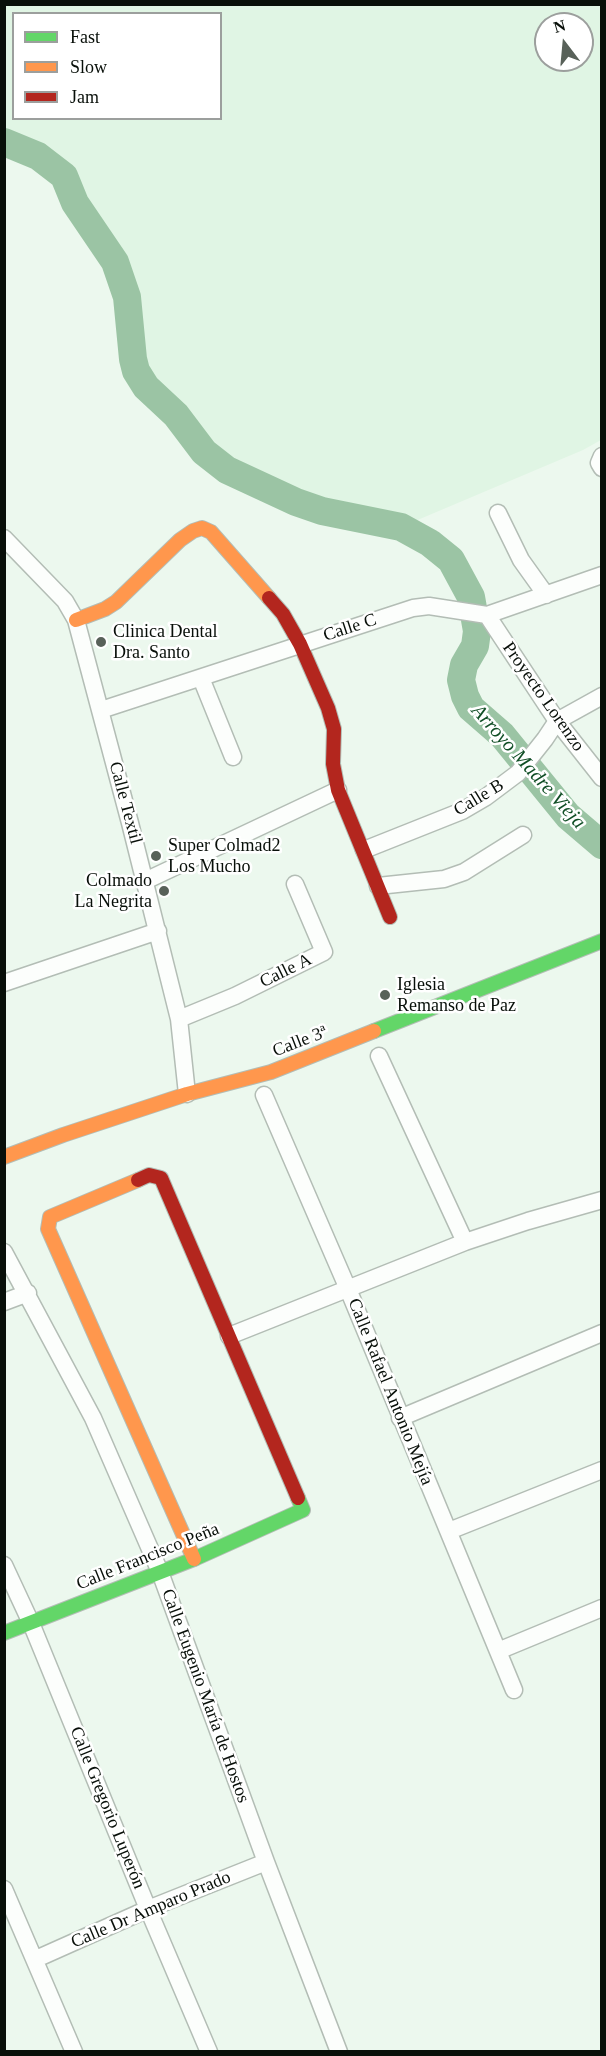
<!DOCTYPE html>
<html>
<head>
<meta charset="utf-8">
<style>
  body { margin:0 }
  #map { position:relative; width:606px; height:2056px; overflow:hidden; background:#ecf8ee; font-family:Georgia,serif }
  canvas { display:block }
  .frame { position:absolute; inset:0; border:6px solid #080f09; pointer-events:none }
  .legend { position:absolute; left:12px; top:12px; width:210px; height:108px; box-sizing:border-box; background:#fff; border:2px solid #9c9f9d; margin:0; padding:8px 10px; list-style:none; font-size:18px; color:#080f09 }
  .legend li { display:flex; align-items:center; gap:12px; height:30px }
  .legend b { width:30px; border:2px solid #9c9f9d }
  .north { position:absolute; left:534px; top:12px; width:60px; height:60px; box-sizing:border-box; background:#fff; border:2px solid #9c9f9d; border-radius:50%; rotate:344deg; font-size:16px; font-weight:700; line-height:24px; text-align:center; color:#080f09 }
  .north::after { content:''; display:block; margin:auto; width:21px; height:27px; background:#586159; clip-path:polygon(50% 0,100% 100%,50% 72%,0 100%) }
</style>
</head>
<body>
<div id="map">
<canvas width="606" height="2056"></canvas>
<div class="frame"></div>
<ul class="legend">
<li><b style="height:8px;background:#63d668"></b>Fast</li>
<li><b style="height:8px;background:#ff974d"></b>Slow</li>
<li><b style="height:8px;background:#b3261e"></b>Jam</li>
</ul>
<div class="north">N</div>
</div>
<script>
const ctx = document.querySelector('canvas').getContext('2d');
ctx.lineJoin = 'round';
function paint(path, color) { ctx.fillStyle = color; ctx.fill(path, 'evenodd'); }
const toPath = rows => new Path2D(rows.map(r => 'M' + r).join(''));
function strokePath(path, color, width, dash) { ctx.strokeStyle = color; ctx.lineWidth = width; ctx.lineCap = dash ? 'butt' : 'round'; ctx.setLineDash(dash || []); ctx.stroke(path); }
function drawText(font, color, halo, rows, align = 'center') {
  ctx.font = font + ' Georgia,serif'; ctx.lineWidth = 5; ctx.setLineDash([]); ctx.textBaseline = 'middle'; ctx.strokeStyle = halo; ctx.fillStyle = color; for (const [text, x, y, turn = 0] of rows) {
    ctx.save(); ctx.translate(x, y); ctx.rotate((+turn || 0) * Math.PI / 180); ctx.textAlign = isNaN(turn) ? turn : align; if (halo) ctx.strokeText(text, 0, 0); ctx.fillText(text, 0, 0); ctx.restore();
  }
}
paint(toPath([
  [4,5,601,5,601,440,583,450,401,527,322,511,296,502,227,470,204,452,176,415,146,387,136,371,133,359,127,297,115,262,75,203,64,176,38,156,5,142],
  [14,14,220,14,220,118,14,118],
  [546,24,582,24,582,60,546,60]
]), '#e0f5e4');
strokePath(toPath([
  [4,142,38,156,64,176,75,203,115,262,127,297,133,359,136,371,146,387,176,415,204,452,227,470,296,502,322,511,401,527,430,543,451,560,471,597,477,631,475,646,464,665,461,680,465,696,471,708,502,735,568,816,602,845]
]), '#9bc4a4', 28);
const street = toPath([
  [602,456,599,463,602,468],
  [498,513,521,560,546,595],
  [4,538,65,601,76,620,130,823,179,1019,187,1094],
  [487,615,557,721,602,778],
  [201,678,233,757],
  [101,710,413,608,429,606,487,615,602,575],
  [364,850,462,811,486,797,518,773,545,739,557,721,602,696],
  [145,881,338,790],
  [378,886,444,879,464,872,523,835],
  [4,983,158,931],
  [179,1019,235,996,324,952,295,884],
  [379,1056,465,1242],
  [264,1095,348,1289,514,1690],
  [4,1252,93,1418,160,1572,266,1862,339,2052],
  [4,1302,28,1293],
  [229,1336,465,1242,528,1221,602,1200],
  [400,1418,602,1333],
  [449,1531,602,1470],
  [4,1565,31,1623,148,1909,209,2052],
  [498,1651,602,1608],
  [4,1889,74,2052],
  [36,1959,148,1909,266,1862]
]);
const fast = toPath([
  [374,1031,602,941],
  [4,1633,194,1559,303,1510,298,1498]
]);
const slow = toPath([
  [76,620,105,609,116,602,180,540,193,531,202,528,211,532,269,598],
  [4,1157,63,1135,187,1094,271,1072,374,1031],
  [138,1180,50,1217,48,1229,194,1559]
]);
const jam = toPath([
  [269,598,283,614,300,644,328,708,334,729,333,764,338,790,390,917],
  [138,1180,149,1175,161,1178,298,1498]
]);
strokePath(street, '#b3bdb5', 19);
strokePath(fast, '#b3bdb5', 16);
strokePath(slow, '#b3bdb5', 16);
strokePath(jam, '#b3bdb5', 16);
strokePath(street, '#fcfefc', 16);
strokePath(fast, '#63d668', 14);
strokePath(slow, '#ff974d', 14);
strokePath(jam, '#b3261e', 14);
for (const [x, y, r, color] of [
  [101,642,6,"#586159"],
  [156,856,6,"#586159"],
  [164,891,6,"#586159"],
  [385,995,6,"#586159"]
]) { const dot = new Path2D(); dot.arc(x, y, r, 0, 2 * Math.PI); ctx.fillStyle = color; ctx.fill(dot); strokePath(dot, '#fff', 2); }
drawText('18px', '#080f09', '#fff', [
  ["Calle C",350,628,-18],
  ["Proyecto Lorenzo",543,697,55],
  ["Calle B",479,798,-31],
  ["Calle Textil",125,803,75],
  ["Calle A",286,971,-26],
  ["Calle 3ª",300,1042,-21],
  ["Calle Rafael Antonio Mejía",390,1392,68],
  ["Calle Francisco Peña",148,1557,-22],
  ["Calle Eugenio María de Hostos",205,1696,70],
  ["Calle Gregorio Luperón",107,1808,68],
  ["Calle Dr Amparo Prado",151,1910,-23]
]);
drawText('18px', '#080f09', '#fff', [
  ["Clinica Dental",113,632],
  ["Dra. Santo",113,653],
  ["Super Colmad2",168,846],
  ["Los Mucho",168,867],
  ["Colmado",152,881,"right"],
  ["La Negrita",152,902,"right"],
  ["Iglesia",397,985],
  ["Remanso de Paz",397,1006]
], 'left');
drawText('italic 20px', '#114f26', '#fff', [
  ["Arroyo Madre Vieja",528,767,48]
]);
</script>
</body>
</html>
